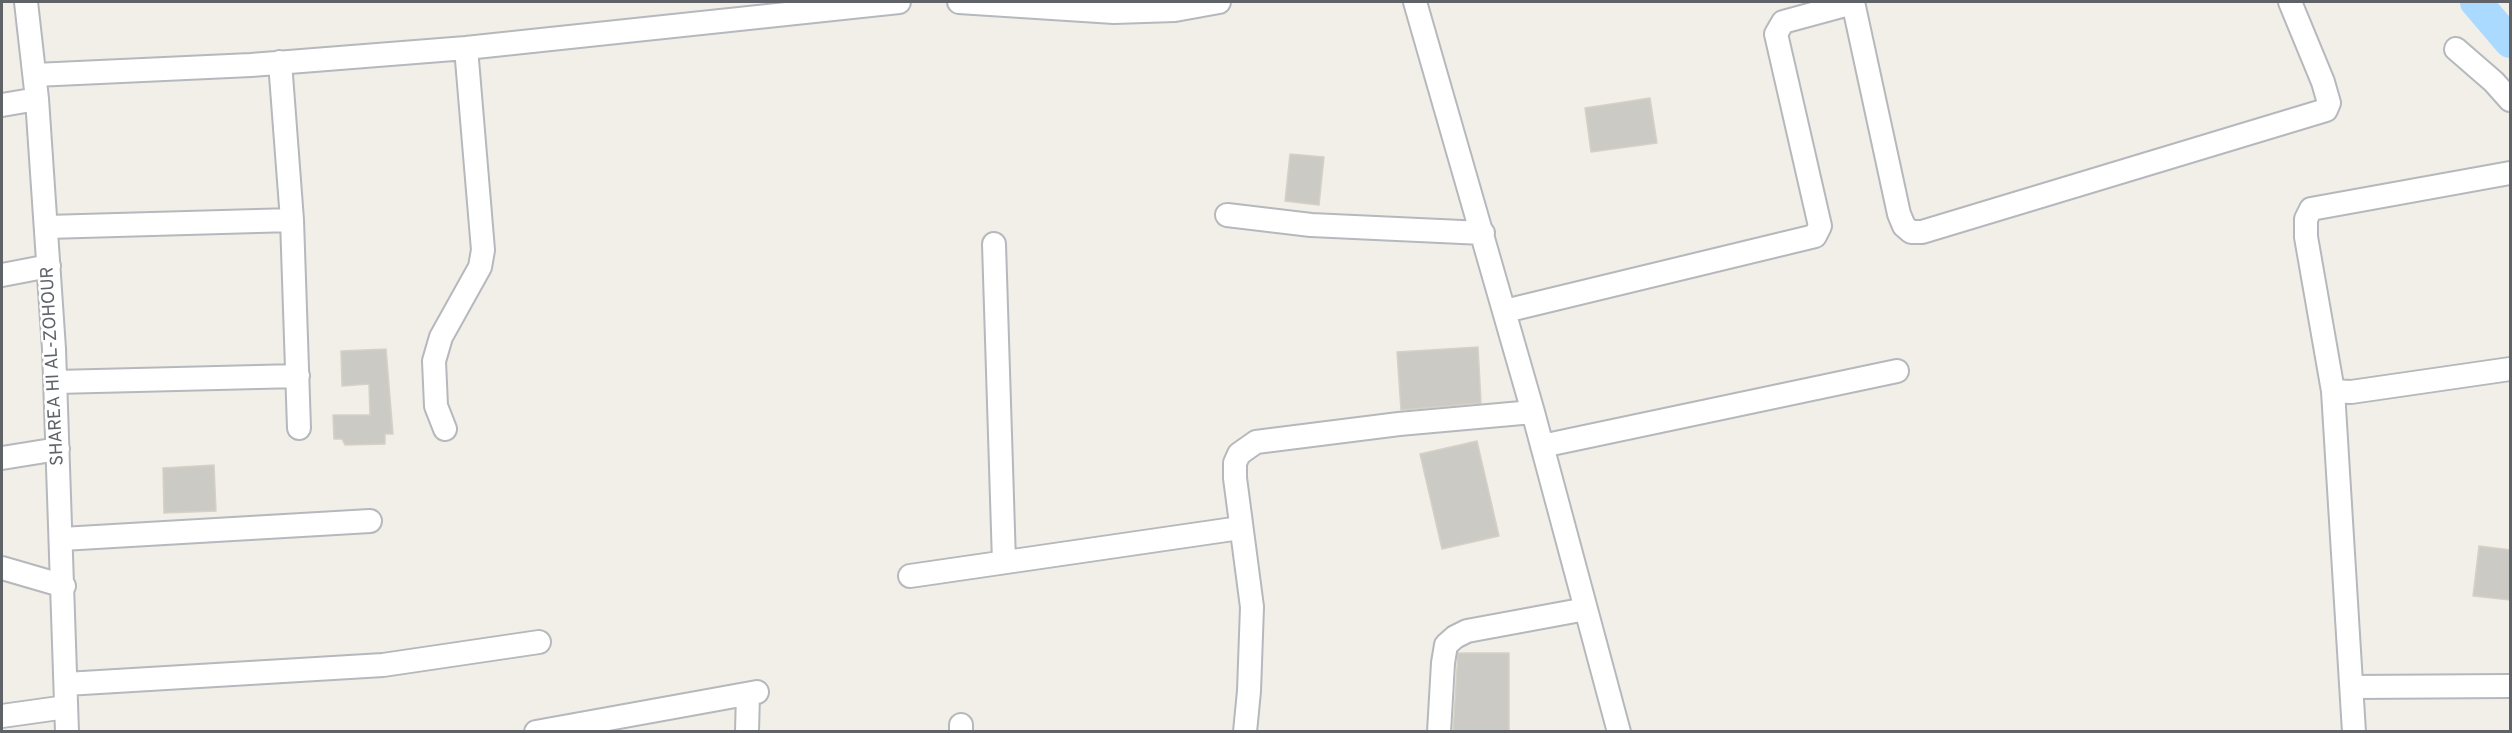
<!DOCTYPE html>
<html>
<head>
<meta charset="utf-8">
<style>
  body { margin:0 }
  #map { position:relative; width:2512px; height:733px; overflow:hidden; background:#f1efe8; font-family:Overpass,sans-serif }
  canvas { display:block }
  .frame { position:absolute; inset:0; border:3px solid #5f6368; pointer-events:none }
</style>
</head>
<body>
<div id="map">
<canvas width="2512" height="733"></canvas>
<div class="frame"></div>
</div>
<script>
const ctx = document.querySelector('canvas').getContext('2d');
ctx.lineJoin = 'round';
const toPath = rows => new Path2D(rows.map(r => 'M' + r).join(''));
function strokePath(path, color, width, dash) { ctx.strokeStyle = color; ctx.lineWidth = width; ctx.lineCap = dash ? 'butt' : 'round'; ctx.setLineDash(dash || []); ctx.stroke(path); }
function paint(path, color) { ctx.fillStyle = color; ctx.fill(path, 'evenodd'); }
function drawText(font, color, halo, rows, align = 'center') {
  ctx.font = font + ' Overpass,sans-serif'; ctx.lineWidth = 5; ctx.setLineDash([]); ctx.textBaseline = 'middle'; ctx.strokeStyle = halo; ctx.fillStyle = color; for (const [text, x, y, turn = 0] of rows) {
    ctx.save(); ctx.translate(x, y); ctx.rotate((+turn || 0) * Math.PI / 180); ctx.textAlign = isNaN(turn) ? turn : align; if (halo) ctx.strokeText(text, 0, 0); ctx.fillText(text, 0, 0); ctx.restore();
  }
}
strokePath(toPath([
  [2476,2,2510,42]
]), '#aadaff', 32);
const building = toPath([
  [1650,98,1657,143,1591,152,1585,108,1650,98],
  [1290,154,1324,157,1319,205,1285,201,1290,154],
  [1478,347,1481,403,1401,410,1397,352,1478,347],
  [386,349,393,434,385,434,385,444,345,445,342,439,334,439,333,415,370,415,369,384,342,386,341,351,386,349],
  [1477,441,1499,536,1442,549,1420,454,1477,441],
  [214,465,216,511,164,513,163,468,214,465],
  [2479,546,2511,550,2511,600,2473,596,2479,546],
  [1458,653,1509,653,1509,732,1453,732,1458,653]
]);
paint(building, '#cccac5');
strokePath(building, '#d6d1c6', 1.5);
const minor = toPath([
  [26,2,37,99,54,349,67,732],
  [959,2,1114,12,1175,10,1219,2],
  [1415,2,1533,412,1619,732],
  [1853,2,1899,214,1904,226,1911,232,1922,232,2326,110,2329,103,2323,82,2290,2],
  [2456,49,2494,82,2510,100],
  [280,62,292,220,299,428],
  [35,75,251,65,466,48,899,2],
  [2,105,37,99],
  [1227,215,1311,225,1483,233],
  [47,227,292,220],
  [994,244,1004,562],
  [2,275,49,266],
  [1505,311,1815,236,1820,226,1776,34,1783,22,1853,3],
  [56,382,298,376],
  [2333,391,2306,237,2306,219,2311,209,2510,173],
  [445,429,436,406,434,361,441,337,480,267,483,250,466,48],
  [1542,446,1897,371],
  [2,458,58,449],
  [62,539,370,521],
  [2,568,64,586],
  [910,576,1240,528],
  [66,684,383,665,539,642],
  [2352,687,2510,686],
  [2,716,66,707],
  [536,732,757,692],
  [747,732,748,694],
  [961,732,961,725],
  [1245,732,1249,691,1252,607,1235,478,1235,463,1239,454,1256,442,1399,424,1533,412],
  [1439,732,1443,663,1446,645,1455,637,1467,631,1586,609],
  [2354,732,2333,391,2351,392,2510,369]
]);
strokePath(minor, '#b5b8bc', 26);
strokePath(minor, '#fff', 22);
drawText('18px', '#5f6368', '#fff', [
  ["SHAREA HI AL-ZOHOUR",54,366,-93]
]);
</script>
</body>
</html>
